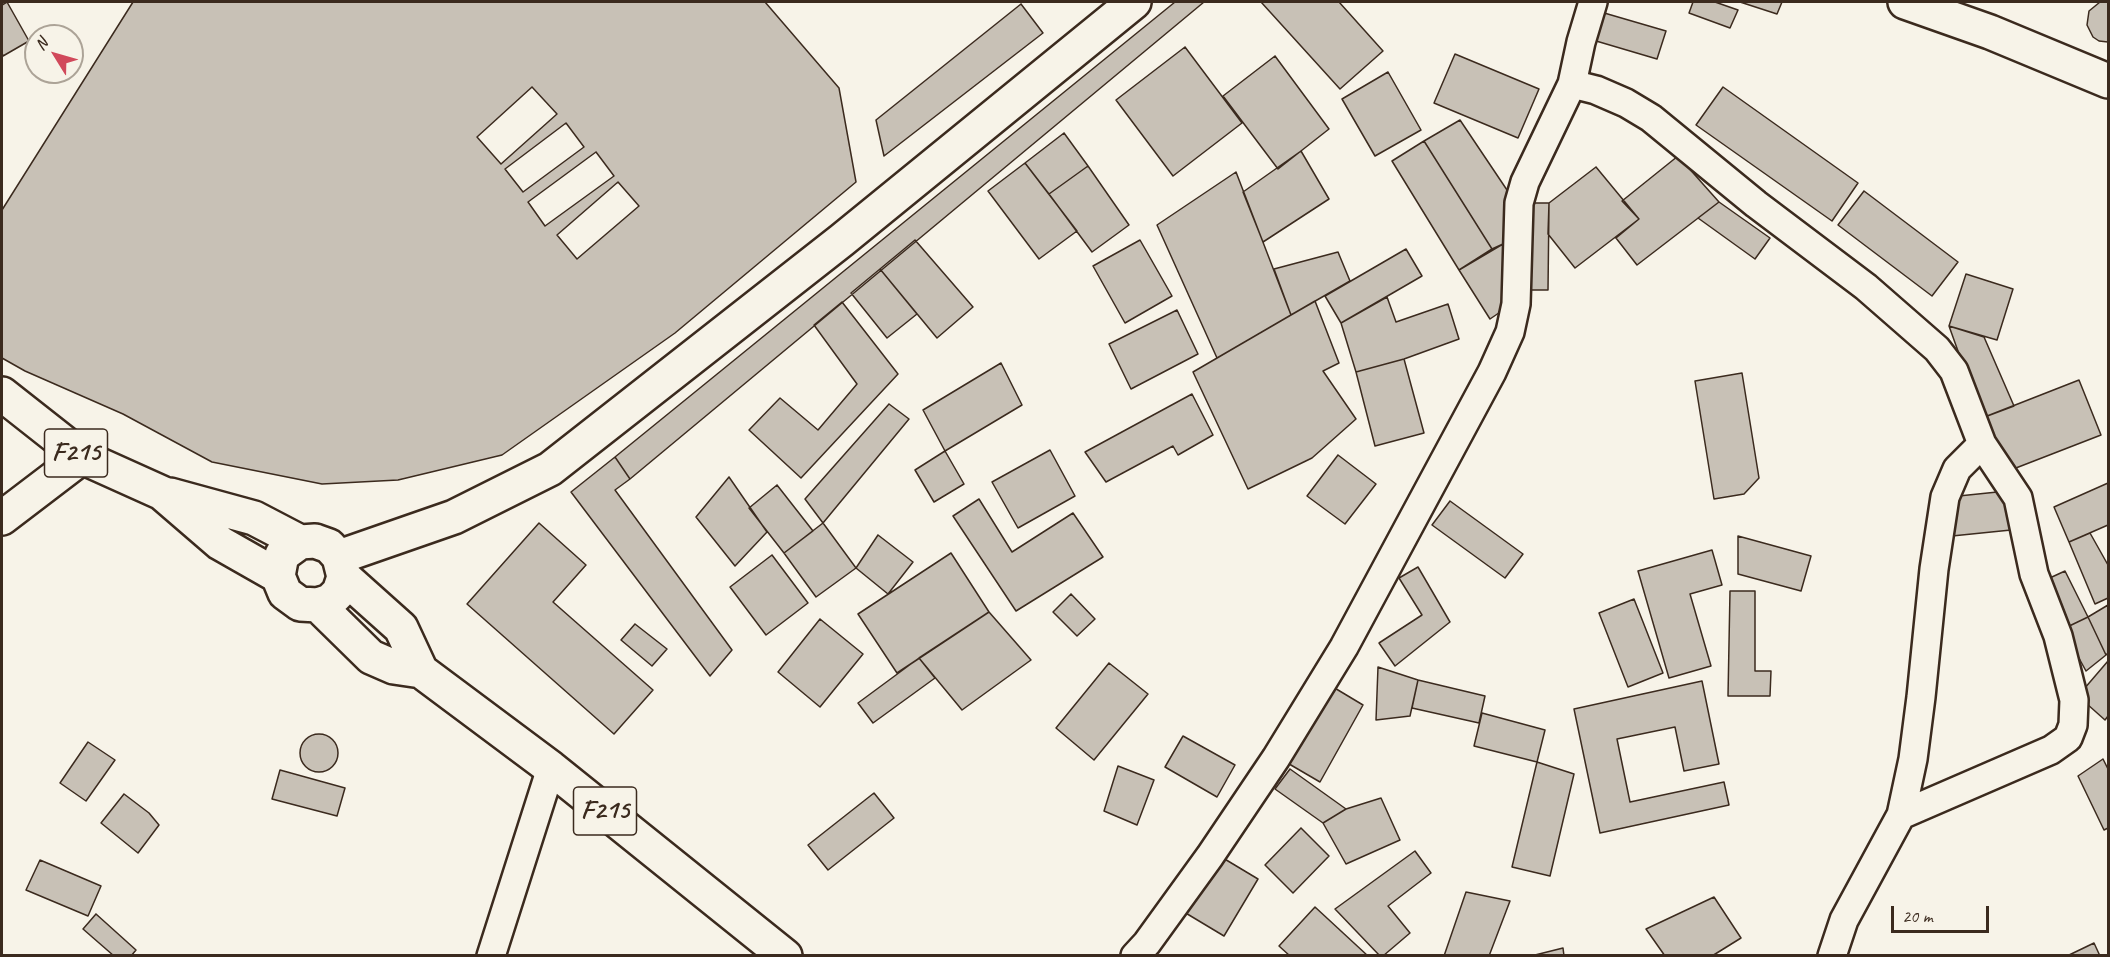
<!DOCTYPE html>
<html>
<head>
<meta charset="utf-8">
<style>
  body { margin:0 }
  #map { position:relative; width:2110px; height:957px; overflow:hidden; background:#f7f3e8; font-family:Caveat,sans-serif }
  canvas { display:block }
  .frame { position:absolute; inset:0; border:3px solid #3b2a1e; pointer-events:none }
  .north { position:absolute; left:24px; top:24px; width:60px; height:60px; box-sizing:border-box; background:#f7f3e8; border:2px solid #aca397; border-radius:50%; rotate:307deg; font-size:16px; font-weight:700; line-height:24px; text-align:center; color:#3b2a1e }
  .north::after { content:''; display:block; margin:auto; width:21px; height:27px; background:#d1495b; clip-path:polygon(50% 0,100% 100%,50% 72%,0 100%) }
  .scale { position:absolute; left:1891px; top:906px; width:98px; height:27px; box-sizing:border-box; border:3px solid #3b2a1e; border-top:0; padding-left:8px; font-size:18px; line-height:21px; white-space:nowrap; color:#3b2a1e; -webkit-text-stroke:4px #f7f3e8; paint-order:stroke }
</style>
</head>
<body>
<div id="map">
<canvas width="2110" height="957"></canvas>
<div class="frame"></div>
<div class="north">N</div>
<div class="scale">20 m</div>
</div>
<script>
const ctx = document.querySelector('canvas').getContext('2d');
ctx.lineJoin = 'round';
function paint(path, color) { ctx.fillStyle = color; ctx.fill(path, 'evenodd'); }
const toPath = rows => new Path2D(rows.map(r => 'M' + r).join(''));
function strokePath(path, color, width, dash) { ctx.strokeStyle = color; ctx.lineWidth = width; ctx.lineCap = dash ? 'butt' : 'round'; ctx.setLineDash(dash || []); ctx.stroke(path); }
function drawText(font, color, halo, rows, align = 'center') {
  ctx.font = font + ' Caveat,sans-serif'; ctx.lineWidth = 5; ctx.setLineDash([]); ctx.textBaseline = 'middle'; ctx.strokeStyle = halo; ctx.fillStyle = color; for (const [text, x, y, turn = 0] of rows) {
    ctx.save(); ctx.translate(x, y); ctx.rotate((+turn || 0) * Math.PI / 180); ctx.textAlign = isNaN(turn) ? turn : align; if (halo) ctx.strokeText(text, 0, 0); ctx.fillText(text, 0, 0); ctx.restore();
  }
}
const building = toPath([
  [7,2,29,41,3,56,2,53,2,5,7,2],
  [133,2,765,2,839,88,856,182,675,333,502,455,398,480,322,484,212,462,123,414,25,371,2,358,2,210,133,2],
  [1175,2,1204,2,630,479,615,457,1175,2],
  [1261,2,1339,2,1383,51,1340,89,1261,2],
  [1693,2,1715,2,1738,10,1730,28,1689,13,1693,2],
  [1740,2,1782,2,1777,14,1740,2],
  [2100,2,2108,2,2108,42,2099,41,2093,37,2087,25,2089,11,2100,2],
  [1021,4,1043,33,884,156,876,120,1021,4],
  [1594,10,1666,31,1657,59,1586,38,1594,10],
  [1185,47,1242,123,1173,176,1116,100,1185,47],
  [1455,54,1539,89,1518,138,1434,103,1455,54],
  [1275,56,1329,129,1278,169,1223,96,1275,56],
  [1388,72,1421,130,1375,156,1342,99,1388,72],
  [532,87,557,114,501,164,477,137,532,87],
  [1723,87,1858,183,1832,221,1696,125,1723,87],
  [1460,120,1507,190,1503,244,1492,249,1424,141,1460,120],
  [566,123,584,147,523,192,505,169,566,123],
  [1064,133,1088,166,1049,194,1025,163,1064,133],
  [1424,141,1492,249,1459,270,1392,161,1424,141],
  [1301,151,1329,199,1263,242,1243,192,1301,151],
  [596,152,614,176,545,226,528,202,596,152],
  [1678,156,1719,202,1637,265,1616,238,1639,219,1622,201,1678,156],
  [1025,163,1077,231,1039,259,988,191,1025,163],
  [1088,166,1129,225,1092,252,1049,194,1088,166],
  [1596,167,1639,219,1575,268,1548,234,1549,203,1596,167],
  [1236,172,1291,315,1217,358,1157,225,1236,172],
  [618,182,639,206,577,259,557,235,618,182],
  [1864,191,1958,262,1932,296,1838,225,1864,191],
  [1719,202,1770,238,1755,259,1698,218,1719,202],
  [1521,203,1549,203,1548,290,1520,290,1521,203],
  [915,240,973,307,937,338,880,269,915,240],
  [1140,240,1172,296,1125,323,1093,266,1140,240],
  [1503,244,1509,306,1490,319,1459,270,1503,244],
  [1406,249,1422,276,1341,323,1325,296,1406,249],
  [1338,252,1350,281,1291,315,1274,269,1338,252],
  [880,269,917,314,887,338,851,293,880,269],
  [1966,274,2013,289,1997,340,1949,326,1966,274],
  [1387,297,1396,322,1448,304,1459,339,1404,359,1356,372,1341,323,1387,297],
  [1315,301,1339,363,1323,371,1356,419,1312,458,1248,489,1193,372,1315,301],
  [842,302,898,374,801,478,749,430,780,398,818,430,857,384,814,325,842,302],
  [1177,310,1198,354,1131,389,1109,344,1177,310],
  [1949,326,1984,337,2014,406,1982,418,1949,326],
  [1404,359,1424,433,1375,446,1356,372,1404,359],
  [1001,363,1022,405,945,451,923,410,1001,363],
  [1742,373,1759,478,1744,494,1714,499,1695,381,1742,373],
  [2079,380,2101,435,2003,473,1982,418,2079,380],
  [1192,394,1213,435,1178,455,1173,446,1106,482,1085,452,1192,394],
  [889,404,909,419,823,523,805,499,889,404],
  [1050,450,1075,496,1018,528,992,482,1050,450],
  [945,451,964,484,934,502,915,470,945,451],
  [1338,455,1376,484,1345,524,1307,496,1338,455],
  [615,457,630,479,615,490,732,650,710,676,571,492,615,457],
  [729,477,767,532,735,566,696,517,729,477],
  [2108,483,2108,525,2069,542,2054,507,2108,483],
  [777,485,813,531,784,553,749,508,777,485],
  [2007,491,2011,530,1952,536,1949,497,2007,491],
  [979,499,1012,552,1073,513,1103,557,1016,611,953,516,979,499],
  [1450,501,1523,554,1505,578,1432,525,1450,501],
  [539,523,586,565,553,602,653,690,614,734,467,604,539,523],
  [823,523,856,568,816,597,784,553,823,523],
  [2090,533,2108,565,2108,598,2095,604,2069,542,2090,533],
  [878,535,913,562,888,594,856,568,878,535],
  [1738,536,1811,556,1801,591,1738,574,1738,536],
  [1712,550,1722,585,1690,594,1711,666,1669,678,1638,571,1712,550],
  [951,553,989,612,897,673,858,614,951,553],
  [772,555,808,603,766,635,730,587,772,555],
  [1418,567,1450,622,1395,666,1379,643,1422,615,1399,578,1418,567],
  [2065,571,2088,617,2063,629,2041,582,2065,571],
  [1730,591,1755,591,1755,671,1771,671,1770,696,1728,696,1730,591],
  [1071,594,1095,619,1077,636,1053,612,1071,594],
  [1634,599,1663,673,1628,687,1599,613,1634,599],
  [2108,605,2108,653,2106,655,2088,617,2108,605],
  [989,612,1031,660,962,710,919,658,989,612],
  [2088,617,2106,655,2086,671,2063,629,2088,617],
  [820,619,863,654,820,707,778,672,820,619],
  [635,624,667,649,652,666,621,640,635,624],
  [919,658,935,678,873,723,858,703,919,658],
  [2108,661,2108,716,2105,720,2078,696,2108,661],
  [1109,663,1148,694,1094,760,1056,728,1109,663],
  [1378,667,1418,680,1410,716,1376,720,1378,667],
  [1418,680,1485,696,1479,723,1412,708,1418,680],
  [1702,681,1719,764,1684,771,1675,727,1617,739,1630,802,1724,782,1729,805,1600,833,1574,709,1702,681],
  [1328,684,1363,705,1320,782,1284,761,1328,684],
  [1482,713,1545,730,1537,762,1474,746,1482,713],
  '300 753a19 19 0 1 1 38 0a19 19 0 1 1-38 0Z',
  [1183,736,1235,765,1217,797,1165,767,1183,736],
  [88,742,115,760,86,801,60,783,88,742],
  [2103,759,2108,769,2108,828,2104,830,2078,776,2103,759],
  [1537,762,1574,774,1550,876,1512,867,1537,762],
  [1118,766,1154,780,1137,825,1104,811,1118,766],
  [1290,769,1346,809,1323,823,1275,789,1290,769],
  [280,770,345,788,337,816,272,799,280,770],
  [874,793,894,818,828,870,808,845,874,793],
  [124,794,149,813,159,825,138,853,101,823,124,794],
  [1381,798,1400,840,1346,864,1323,823,1346,809,1381,798],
  [1301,828,1329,856,1293,893,1265,865,1301,828],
  [1415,851,1431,873,1388,906,1410,933,1383,956,1380,956,1335,909,1415,851],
  [1218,855,1258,879,1224,936,1184,912,1218,855],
  [40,860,101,886,88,916,26,890,40,860],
  [1466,892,1510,901,1489,956,1444,956,1466,892],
  [1714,897,1741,938,1712,956,1665,956,1646,929,1714,897],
  [1315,907,1368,956,1290,956,1279,946,1315,907],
  [96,914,136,950,131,956,114,956,83,929,96,914],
  [2094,943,2100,956,2067,956,2094,943],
  [1563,948,1564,956,1531,956,1563,948]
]);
paint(building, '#c8c1b6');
strokePath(building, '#3b2a1e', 1.5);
const minor = toPath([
  [1593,2,1581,42,1572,84,1596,90,1626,103,1651,118,1756,204,1866,287,1937,349,1954,371,1982,444,2018,498,2034,574,2058,636,2074,700,2073,725,2068,738,2051,750,1901,815],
  [491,956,551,768],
  [1135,956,1147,943,1210,856,1276,758,1344,647,1492,372,1510,332,1516,304,1519,203,1525,182,1572,84],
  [1832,956,1844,920,1901,815,1913,759,1921,697,1934,569,1945,497,1957,469,1982,444]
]);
const tertiary = toPath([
  [1905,2,1990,32,2108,81]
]);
const secondary = toPath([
  [2,518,82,457],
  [339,557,454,517,550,469,842,240,1134,2]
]);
const primary = toPath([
  [2,394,82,457,162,493,220,543,278,576],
  [170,495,254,518,300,542],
  [315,541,329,546,339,557,344,577,339,592,330,601,318,605,300,604,285,593,278,576,282,555,300,542,315,541],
  [344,577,401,628,421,671,551,768,785,956],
  [318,605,371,657,394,667,421,671]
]);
strokePath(minor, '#3b2a1e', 32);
strokePath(tertiary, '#3b2a1e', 38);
strokePath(secondary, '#3b2a1e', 38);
strokePath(primary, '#3b2a1e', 38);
strokePath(minor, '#f7f3e8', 27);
strokePath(tertiary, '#f7f3e8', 33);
strokePath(secondary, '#f7f3e8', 33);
strokePath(primary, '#f7f3e8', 33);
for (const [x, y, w] of [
  [76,453,63],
  [605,811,63]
]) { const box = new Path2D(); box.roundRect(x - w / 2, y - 24, w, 48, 4.5); ctx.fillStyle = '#f7f3e8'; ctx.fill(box); strokePath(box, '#3b2a1e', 1.5); }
drawText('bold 27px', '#3b2a1e', null, [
  ["F215",76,453],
  ["F215",605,811]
]);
</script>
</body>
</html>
